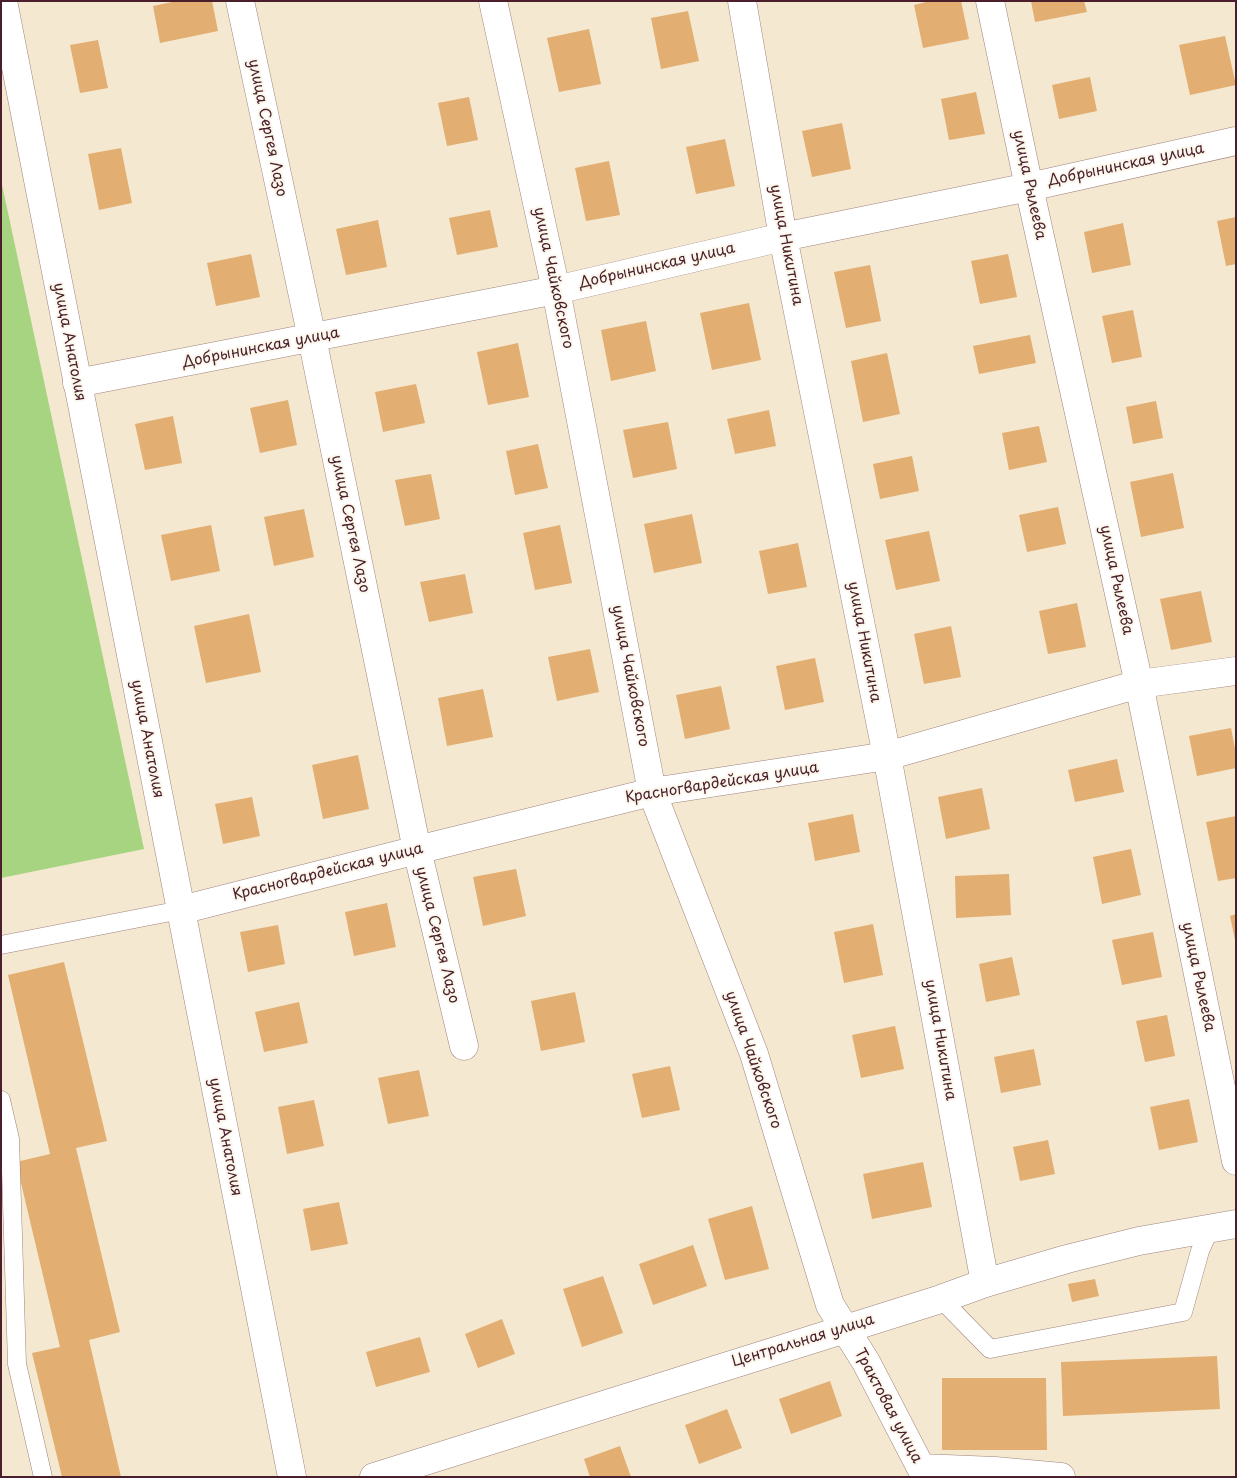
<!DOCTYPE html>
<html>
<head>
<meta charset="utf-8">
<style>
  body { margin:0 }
  #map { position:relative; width:1237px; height:1478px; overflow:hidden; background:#f4e8d0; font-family:"Playpen Sans",sans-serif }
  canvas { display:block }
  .frame { position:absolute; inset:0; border:2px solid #4a1f2b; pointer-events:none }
</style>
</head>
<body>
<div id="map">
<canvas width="1237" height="1478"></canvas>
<div class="frame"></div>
</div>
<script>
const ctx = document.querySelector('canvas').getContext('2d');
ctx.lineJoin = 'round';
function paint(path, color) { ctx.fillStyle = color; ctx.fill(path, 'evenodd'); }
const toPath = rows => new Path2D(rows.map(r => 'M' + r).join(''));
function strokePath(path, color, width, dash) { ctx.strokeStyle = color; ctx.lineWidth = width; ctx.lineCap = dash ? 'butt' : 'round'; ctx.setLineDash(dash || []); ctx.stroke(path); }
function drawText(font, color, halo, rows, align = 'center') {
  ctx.font = font + ' "Playpen Sans",sans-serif'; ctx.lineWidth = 4; ctx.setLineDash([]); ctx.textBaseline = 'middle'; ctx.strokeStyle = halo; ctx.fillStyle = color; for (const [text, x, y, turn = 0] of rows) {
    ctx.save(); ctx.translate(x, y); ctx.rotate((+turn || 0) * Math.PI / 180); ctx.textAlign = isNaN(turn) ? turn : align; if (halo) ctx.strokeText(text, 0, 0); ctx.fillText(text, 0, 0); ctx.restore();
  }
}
paint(toPath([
  [1,180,144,849,1,878]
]), '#a7d481');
paint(toPath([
  [177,1,212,1,218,31,160,43,153,6],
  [930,1,961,1,969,39,923,48,914,5],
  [1031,1,1084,1,1087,12,1035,22],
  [688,11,699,61,661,69,651,18],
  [589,29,601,84,559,92,547,38],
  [1225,36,1236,85,1190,95,1179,45],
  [98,40,108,88,80,93,70,45],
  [1090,77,1097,111,1059,119,1052,85],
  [976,92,985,134,949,140,941,99],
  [469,97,478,140,447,146,438,103],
  [842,123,851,169,812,177,802,131],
  [725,139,735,186,696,194,686,147],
  [121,148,132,203,99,210,88,154],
  [609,161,620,215,586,221,575,168],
  [490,210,498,247,457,255,449,218],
  [1236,217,1236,264,1226,266,1217,221],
  [378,220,387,267,346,275,336,229],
  [1123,223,1131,265,1092,273,1084,232],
  [251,254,260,297,216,306,207,263],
  [1008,254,1017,297,980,304,971,261],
  [870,265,881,321,846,328,834,272],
  [749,303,761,360,712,370,700,313],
  [1133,310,1142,357,1112,363,1102,316],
  [646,321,656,371,611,381,601,330],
  [1030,335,1036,363,979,374,973,346],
  [518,343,529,397,488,405,477,352],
  [887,353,900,414,863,422,851,361],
  [416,384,425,423,383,432,375,392],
  [288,400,297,445,260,453,250,408],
  [1156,401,1163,438,1133,444,1126,407],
  [769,410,776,446,735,454,727,419],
  [173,416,182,463,145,470,135,424],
  [668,422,677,469,633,478,623,430],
  [1039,426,1047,462,1009,470,1002,433],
  [538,444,548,488,515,495,506,451],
  [912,456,919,491,880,499,873,464],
  [1173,473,1184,528,1141,537,1130,482],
  [431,474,440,519,405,526,395,480],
  [1058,507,1066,544,1027,552,1019,515],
  [304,509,314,557,274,566,264,517],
  [692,514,702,563,654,573,644,524],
  [211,525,220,571,171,581,161,535],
  [560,525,572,583,535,590,523,533],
  [929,531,940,581,896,590,885,540],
  [798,543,807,587,768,594,759,551],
  [465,574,473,613,429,622,420,582],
  [1201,591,1212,642,1171,650,1160,599],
  [1077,603,1086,647,1048,654,1039,611],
  [249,614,261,672,206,683,194,626],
  [951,626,961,677,924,684,914,634],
  [590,649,599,692,557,701,548,657],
  [815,658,824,702,785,710,776,666],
  [721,686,730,729,685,739,676,695],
  [483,689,493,737,447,746,438,698],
  [1231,728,1236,754,1236,768,1197,776,1189,736],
  [358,755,369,809,323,819,312,765],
  [1117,759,1124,792,1075,802,1068,770],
  [982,788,990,829,946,839,938,797],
  [252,797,260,836,223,844,215,804],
  [853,814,860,852,815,861,808,823],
  [1236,816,1236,878,1218,881,1206,822],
  [1131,849,1141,895,1102,904,1093,857],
  [516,869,526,916,483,926,473,877],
  [1009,874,1011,915,956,918,955,876],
  [387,903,396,947,354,956,345,912],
  [1236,914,1236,940,1235,940,1230,916],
  [873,924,883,975,844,983,834,932],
  [278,925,285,964,248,972,240,932],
  [1153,932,1162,977,1122,985,1112,940],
  [1012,957,1020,995,986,1002,979,964],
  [64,962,107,1141,76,1148,120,1332,89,1340,121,1477,62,1477,32,1353,60,1347,16,1162,50,1154,8,975],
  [575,992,585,1042,541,1051,531,1001],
  [299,1002,308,1043,264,1052,255,1012],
  [1167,1015,1175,1056,1145,1062,1136,1021],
  [895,1026,904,1069,861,1078,852,1035],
  [1034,1049,1041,1085,1001,1093,994,1057],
  [670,1066,680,1110,642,1118,632,1074],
  [419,1070,429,1116,388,1124,378,1078],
  [1189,1099,1198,1142,1159,1150,1150,1107],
  [314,1100,324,1146,287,1154,278,1107],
  [1048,1140,1055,1174,1020,1181,1013,1147],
  [923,1162,932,1207,872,1219,863,1174],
  [339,1202,348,1244,311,1251,303,1209],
  [752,1206,769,1269,725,1280,708,1219],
  [693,1245,707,1286,653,1305,639,1264],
  [603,1276,623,1333,582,1347,563,1289],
  [1095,1279,1099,1296,1072,1302,1068,1284],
  [502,1319,515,1354,478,1368,465,1334],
  [420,1337,430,1372,376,1387,366,1352],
  [1217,1356,1220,1409,1063,1416,1061,1362],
  [942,1378,1046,1378,1047,1450,942,1450],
  [830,1381,842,1416,791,1434,779,1399],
  [727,1409,742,1448,699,1464,685,1425],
  [620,1446,631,1477,590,1477,584,1459]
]), '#e2ae71');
const service = toPath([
  [1,945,181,910],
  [1,1100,10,1139,17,1364,43,1477],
  [941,1299,990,1349,1183,1312,1200,1251,1210,1228]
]);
const minor = toPath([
  [240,1,312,338,417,850,464,1046],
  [493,1,556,290,652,792,754,1054,830,1305,866,1362,921,1468,995,1471,1061,1477],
  [742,1,783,237,887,756,985,1283],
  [990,1,1029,187,1139,684,1236,1161],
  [77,383,556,290,783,237,1029,187,1236,141],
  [181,910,417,850,652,792,887,756,1139,684,1236,671]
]);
const tertiary = toPath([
  [3,1,292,1477],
  [374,1477,941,1299,985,1283,1067,1259,1139,1241,1236,1224]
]);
strokePath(service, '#9f847e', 19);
strokePath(minor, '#9f847e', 29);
strokePath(tertiary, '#9f847e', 29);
strokePath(service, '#fff', 18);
strokePath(minor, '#fff', 28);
strokePath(tertiary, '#fff', 28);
drawText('15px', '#4a1f2b', '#fbf7ec', [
  ["улица Сергея Лазо",267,128,78],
  ["Добрынинская улица",1126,165,-12],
  ["улица Рылеева",1029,185,78],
  ["улица Никитина",786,245,79],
  ["Добрынинская улица",657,266,-13],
  ["улица Чайковского",553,278,78],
  ["улица Анатолия",69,342,79],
  ["Добрынинская улица",261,348,-11],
  ["улица Сергея Лазо",350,524,78],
  ["улица Рылеева",1116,580,78],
  ["улица Никитина",864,642,79],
  ["улица Чайковского",630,676,79],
  ["улица Анатолия",147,739,79],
  ["Красногвардейская улица",722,783,-9],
  ["Красногвардейская улица",328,872,-14],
  ["улица Сергея Лазо",437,935,76],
  ["улица Рылеева",1198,977,78],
  ["улица Никитина",940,1040,80],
  ["улица Чайковского",753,1060,71],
  ["улица Анатолия",225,1137,79],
  ["Центральная улица",803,1341,-17],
  ["Трактовая улица",888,1406,62]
]);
</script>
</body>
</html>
